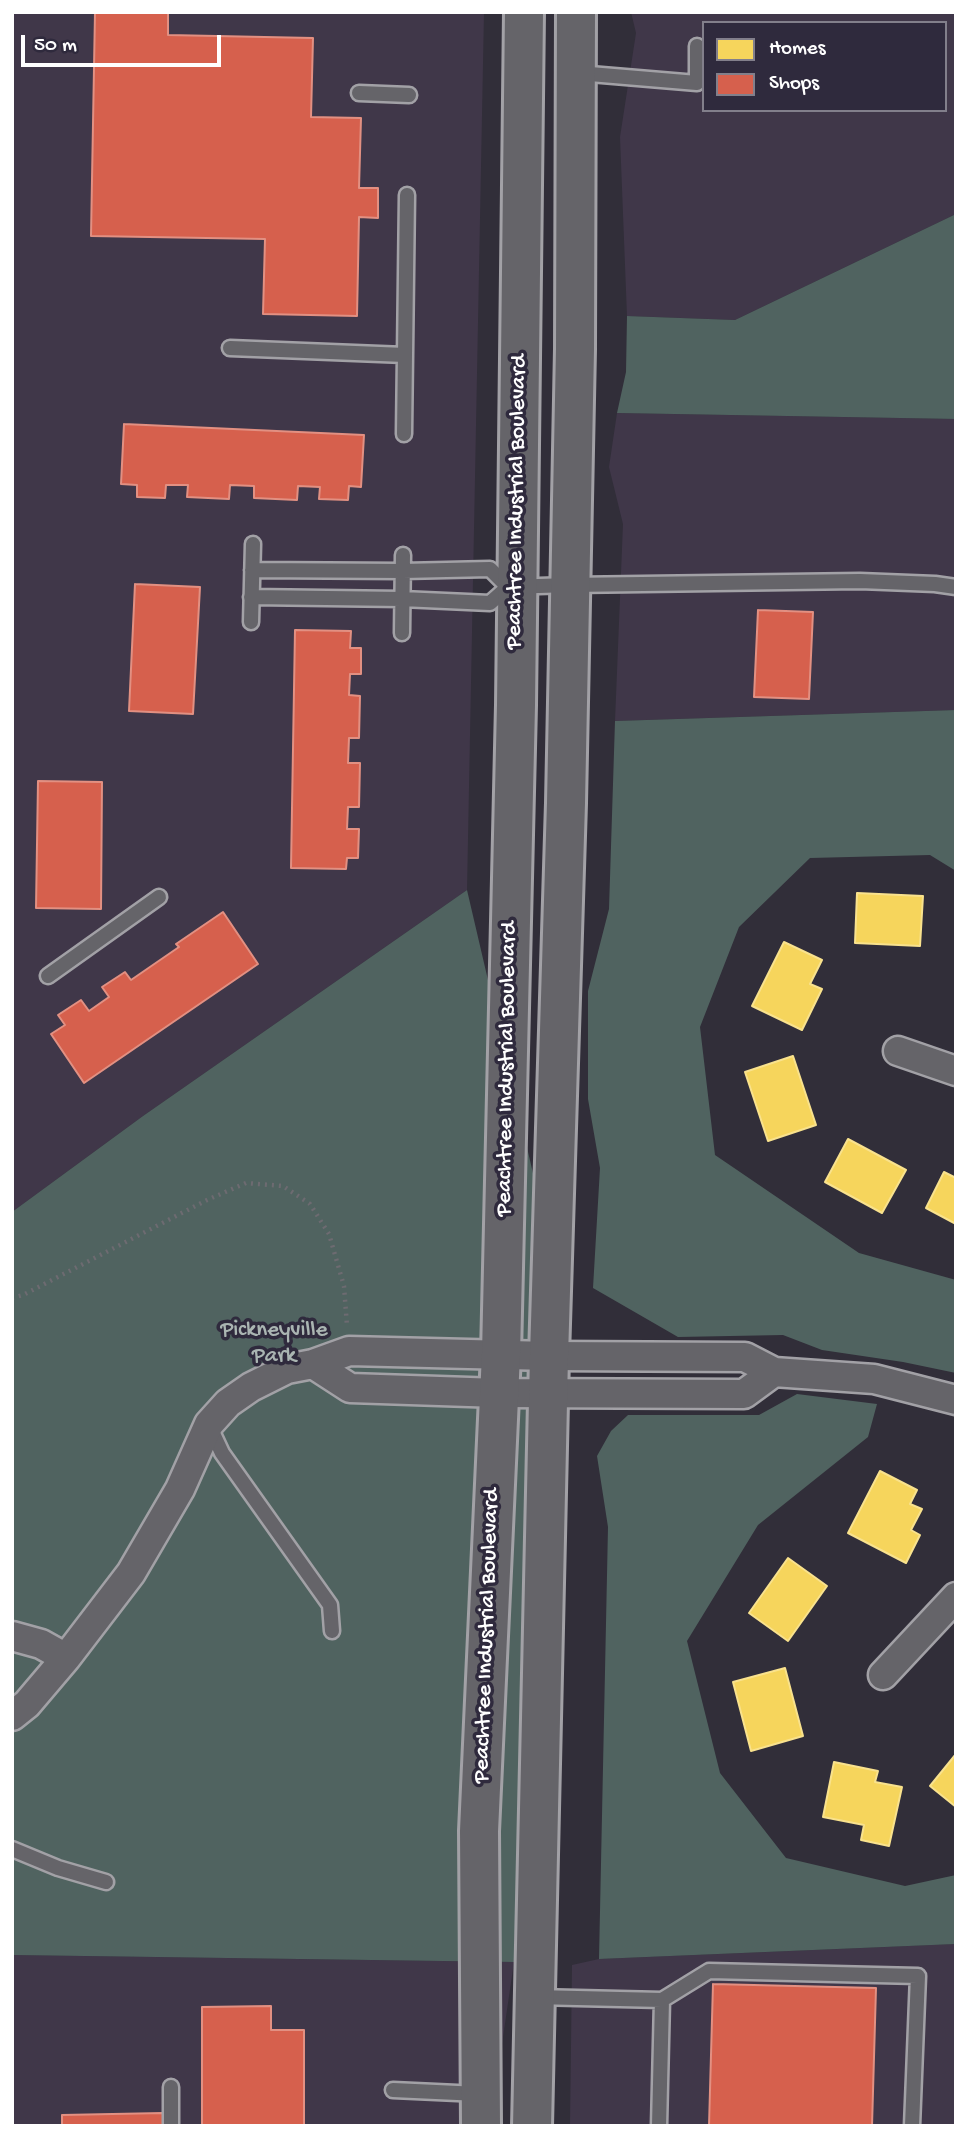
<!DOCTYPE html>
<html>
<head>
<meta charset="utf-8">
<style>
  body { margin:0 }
  #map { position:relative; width:968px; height:2138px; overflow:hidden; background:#312e39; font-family:"Gochi Hand",sans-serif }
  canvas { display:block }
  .frame { position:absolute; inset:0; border:14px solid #fff; pointer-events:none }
  .legend { position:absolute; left:702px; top:21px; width:245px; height:91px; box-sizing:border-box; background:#2f2a3d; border:2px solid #827f8b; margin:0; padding:9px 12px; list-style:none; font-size:21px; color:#fff }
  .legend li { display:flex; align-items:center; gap:14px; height:35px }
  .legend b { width:35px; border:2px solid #827f8b }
  .scale { position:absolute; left:21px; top:35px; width:200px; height:32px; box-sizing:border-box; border:4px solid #fff; border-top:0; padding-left:9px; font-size:21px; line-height:24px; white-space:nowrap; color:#fff; -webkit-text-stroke:5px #2f2a3d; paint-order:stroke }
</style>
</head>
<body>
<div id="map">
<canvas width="968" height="2138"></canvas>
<div class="frame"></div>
<ul class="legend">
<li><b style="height:19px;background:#f6d55c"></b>Homes</li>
<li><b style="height:19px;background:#d6604d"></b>Shops</li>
</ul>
<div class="scale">50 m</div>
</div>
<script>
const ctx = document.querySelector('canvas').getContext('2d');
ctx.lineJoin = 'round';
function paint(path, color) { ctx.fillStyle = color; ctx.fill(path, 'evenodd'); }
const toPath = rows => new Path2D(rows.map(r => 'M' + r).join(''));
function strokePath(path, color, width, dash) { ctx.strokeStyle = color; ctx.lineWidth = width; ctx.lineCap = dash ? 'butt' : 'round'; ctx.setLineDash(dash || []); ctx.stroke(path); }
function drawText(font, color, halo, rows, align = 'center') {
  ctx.font = font + ' "Gochi Hand",sans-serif'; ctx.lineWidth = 7; ctx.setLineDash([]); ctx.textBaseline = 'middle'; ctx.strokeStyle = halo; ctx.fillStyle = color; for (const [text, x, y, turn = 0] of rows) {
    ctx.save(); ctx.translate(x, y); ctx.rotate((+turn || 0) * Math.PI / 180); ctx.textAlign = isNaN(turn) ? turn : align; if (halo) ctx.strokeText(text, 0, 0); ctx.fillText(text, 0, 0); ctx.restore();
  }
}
paint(toPath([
  [12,12,484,12,467,890,143,1116,12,1212],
  [631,12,956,12,956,214,735,320,627,316,620,137,636,33],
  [704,23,945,23,945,110,704,110],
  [617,413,956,419,956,710,615,721,623,524,609,467],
  [956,1944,956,2126,570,2126,572,1965,599,1959],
  [12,1955,514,1962,490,2126,12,2126]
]), '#403749');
paint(toPath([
  [956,214,956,419,617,413,626,372,627,316,735,320],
  [956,710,956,871,930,855,810,858,739,927,700,1027,715,1155,859,1253,956,1280,956,1373,903,1362,822,1350,783,1335,678,1337,593,1288,600,1168,588,1099,588,991,609,909,615,721],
  [467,890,539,1199,514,1962,12,1955,12,1212,143,1116],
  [797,1394,877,1404,868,1437,758,1525,687,1641,720,1773,786,1858,905,1886,956,1875,956,1944,599,1959,608,1527,597,1456,611,1431,628,1415,759,1415]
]), '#506360');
const homes = toPath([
  [857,893,923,896,920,946,855,943,857,893],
  [784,942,822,960,810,984,822,989,802,1030,752,1006,784,942],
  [793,1056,816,1125,768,1141,745,1072,793,1056],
  [848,1139,906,1170,882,1213,825,1182,848,1139],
  [944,1172,956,1178,956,1224,926,1208,944,1172],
  [880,1471,917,1490,910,1504,922,1509,911,1530,920,1535,906,1563,848,1533,880,1471],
  [788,1558,827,1586,788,1641,749,1613,788,1558],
  [785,1668,803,1736,751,1751,733,1682,785,1668],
  [956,1754,956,1807,930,1786,956,1754],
  [834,1762,878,1771,875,1782,902,1787,889,1846,861,1840,864,1825,823,1817,834,1762]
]);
paint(homes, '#f6d55c');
strokePath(homes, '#f9e28d', 2);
const shops = toPath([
  [95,12,168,13,168,35,313,38,311,117,361,118,359,188,378,188,378,218,359,217,357,316,263,314,265,239,91,236,95,12],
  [124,424,364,435,361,487,349,486,348,500,319,499,320,487,298,486,297,500,254,498,254,486,230,485,229,499,187,497,188,485,166,485,165,498,137,497,137,485,121,484,124,424],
  [135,584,200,587,193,714,129,711,135,584],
  [758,610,813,612,809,699,754,697,758,610],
  [295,630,351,631,350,648,361,648,361,674,350,674,349,695,360,696,359,738,349,738,348,763,360,763,359,807,348,807,347,829,359,829,358,858,347,858,346,869,291,868,295,630],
  [38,781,102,782,101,909,36,908,38,781],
  [223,912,258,964,84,1083,51,1034,65,1025,58,1015,81,1000,89,1011,109,997,102,987,125,972,131,980,179,947,176,944,223,912],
  [713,1984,876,1988,872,2126,709,2126,713,1984],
  [271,2006,271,2030,304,2030,304,2126,202,2126,202,2007,271,2006],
  [163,2113,163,2126,62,2126,62,2115,163,2113]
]);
paint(shops, '#d6604d');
strokePath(shops, '#e29082', 2);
const service = toPath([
  [578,73,697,83,697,46],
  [359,93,409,95],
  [230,348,405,355],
  [404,434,407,195],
  [252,570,403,571,490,569,508,587],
  [251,597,402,599,490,603,508,587,570,585,860,581,935,584,956,587],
  [251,622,253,544],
  [402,633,403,555],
  [48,976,159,897],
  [209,1425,222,1453,330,1605,332,1631],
  [12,1849,58,1868,106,1882],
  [535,1997,662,2000,659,2126],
  [662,2000,709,1971,918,1976,912,2126],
  [171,2087,171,2126],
  [393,2090,479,2094]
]);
const minor = toPath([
  [898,1051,956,1071],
  [313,1364,350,1388,499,1393,744,1394,774,1372],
  [12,1636,41,1644,66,1658],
  [883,1675,956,1597],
  [12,1716,27,1704,66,1658,131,1573,180,1489,209,1424,228,1403,251,1387,287,1369,313,1364,349,1351,549,1356,745,1357,774,1372,874,1379,956,1400]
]);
const trunk = toPath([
  [481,2126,479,1831,501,1354,516,705,524,12],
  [532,2126,549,1356,566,803,575,349,576,12]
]);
strokePath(service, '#a2a1a6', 19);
strokePath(minor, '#a2a1a6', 33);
strokePath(trunk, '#a2a1a6', 44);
strokePath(toPath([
  [12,1298,23,1295,207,1200,246,1183,283,1186,310,1204,329,1234,344,1286,347,1326]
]), '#6d6b71', 4.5, [2, 5]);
strokePath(service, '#656469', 14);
strokePath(minor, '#656469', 28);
strokePath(trunk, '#656469', 38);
drawText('23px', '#fff', '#2f2a3d', [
  ["Peachtree Industrial Boulevard",518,502,-89],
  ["Peachtree Industrial Boulevard",508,1069,-89],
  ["Peachtree Industrial Boulevard",488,1636,-88]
]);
drawText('23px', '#aab5b2', '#2f2a3d', [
  ["Pickneyville",274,1331],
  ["Park",274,1357]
]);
</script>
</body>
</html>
